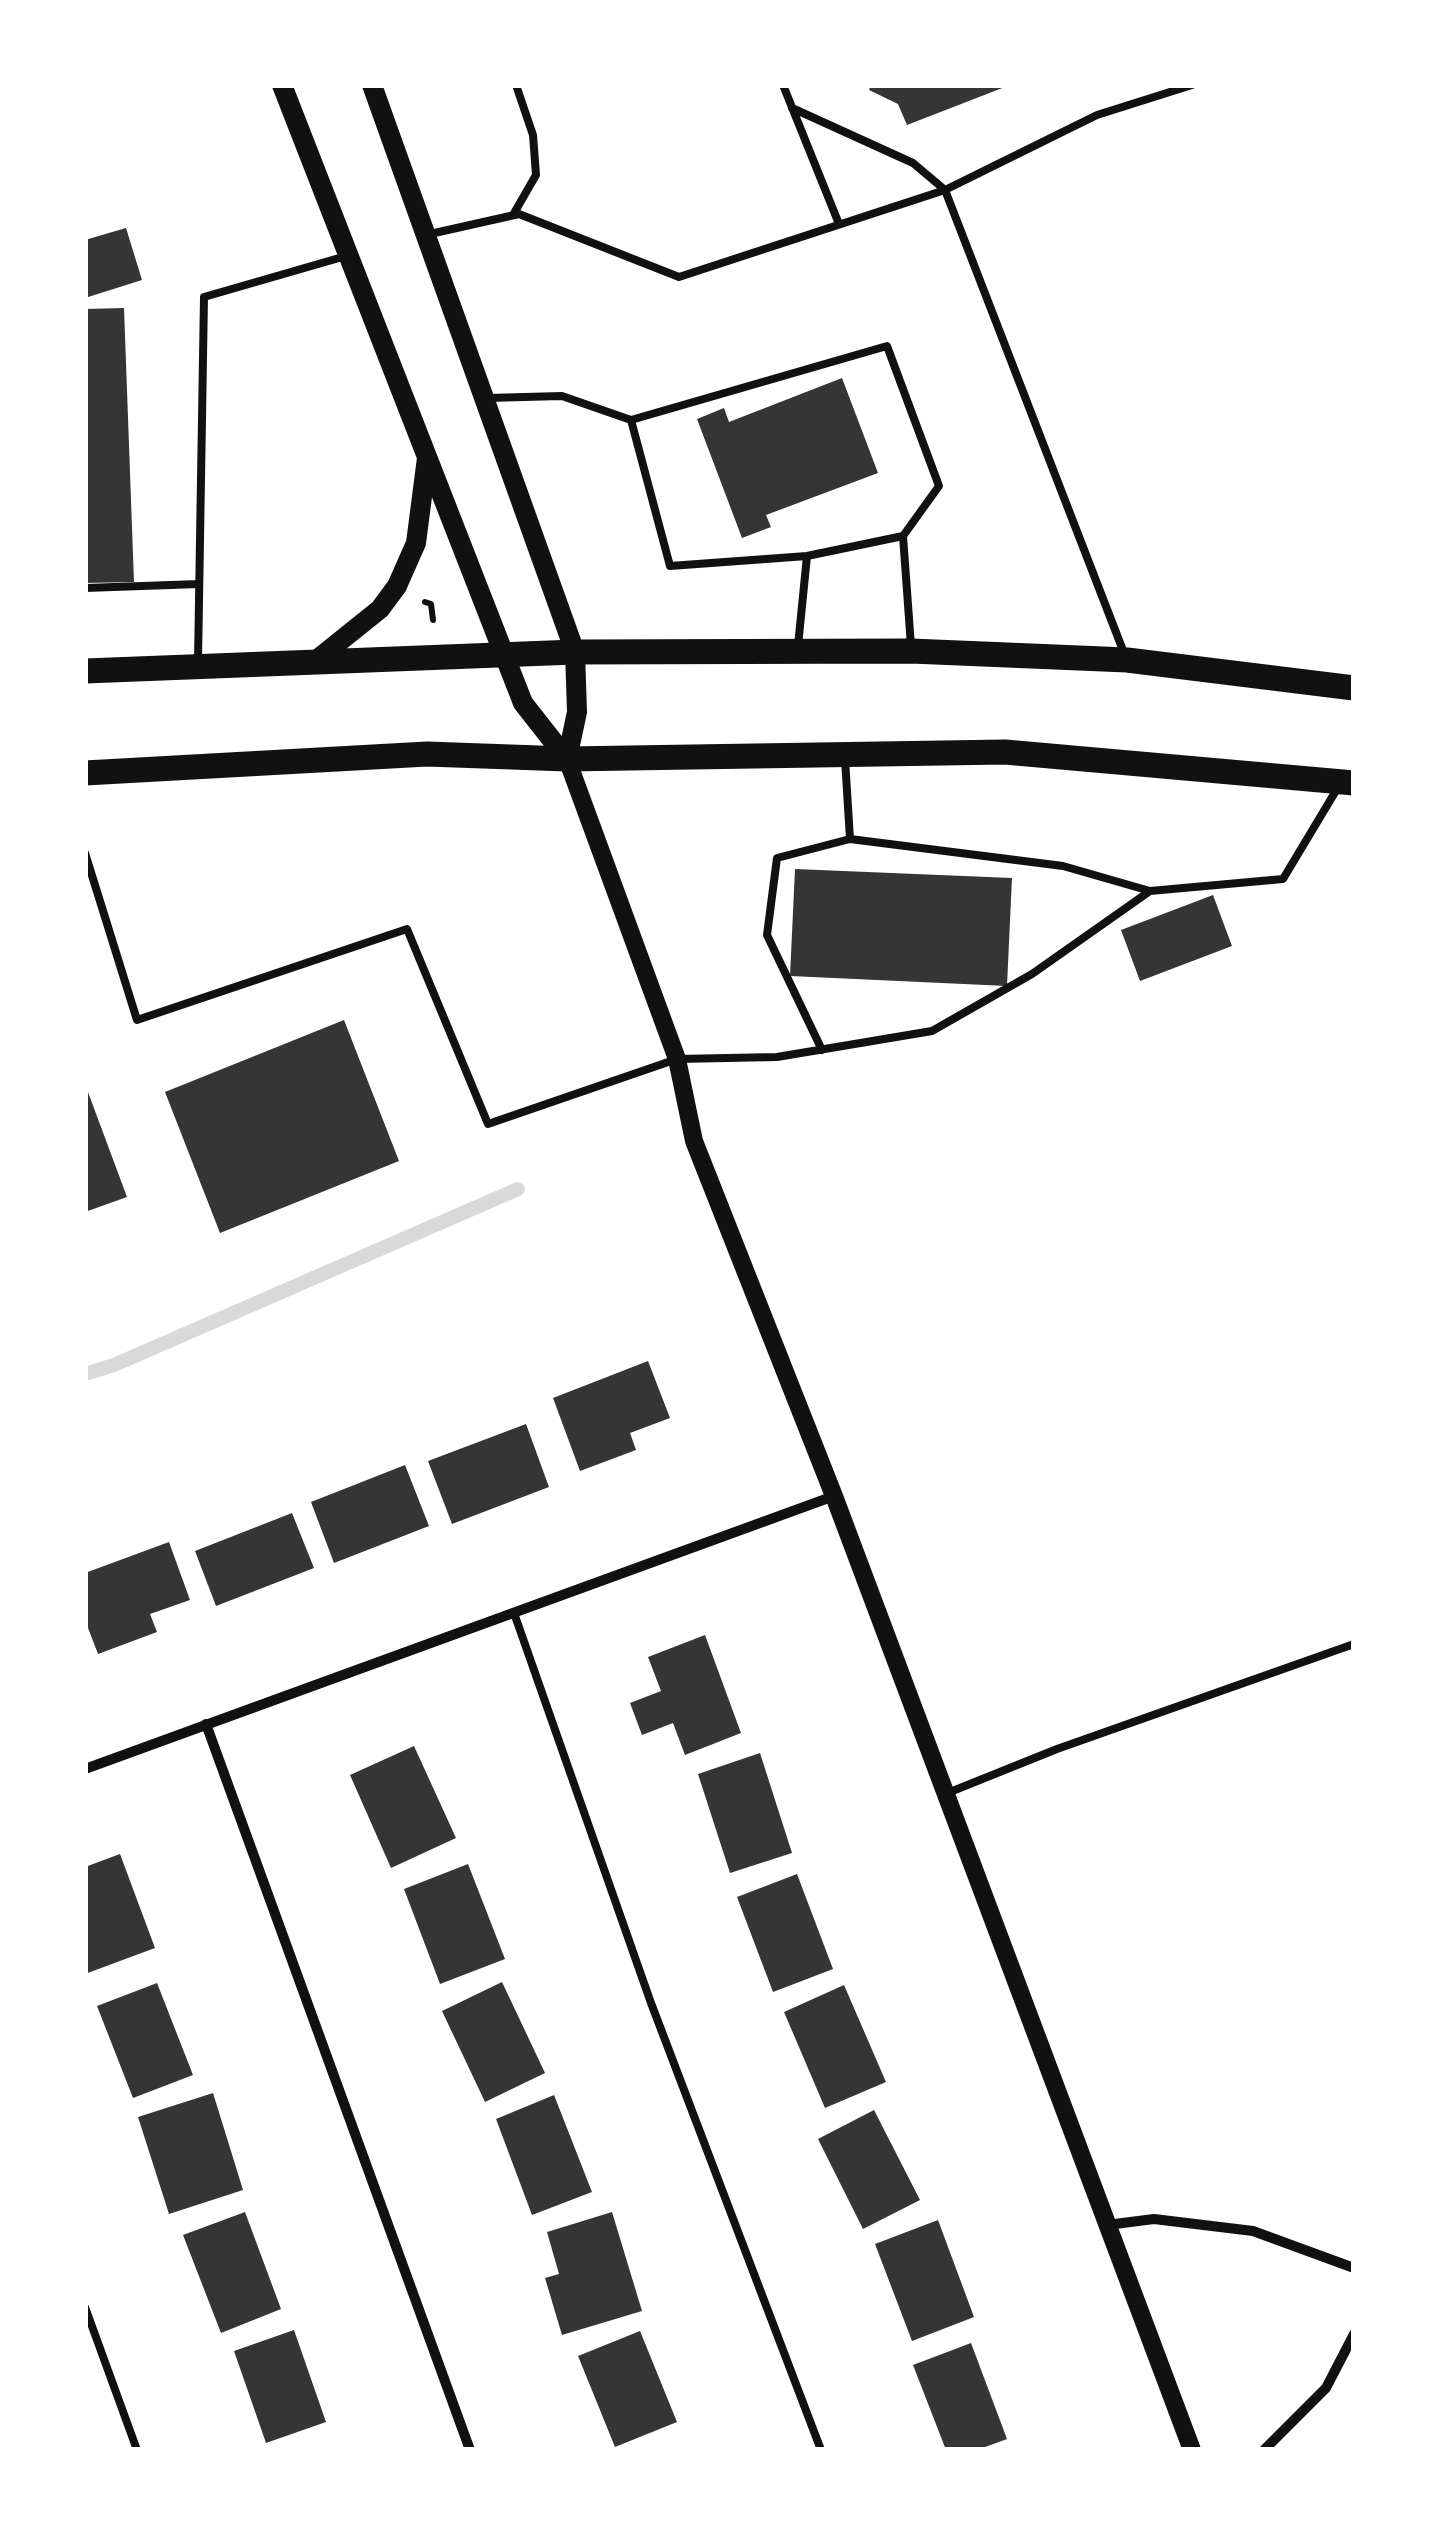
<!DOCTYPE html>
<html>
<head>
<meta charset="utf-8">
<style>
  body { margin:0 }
  #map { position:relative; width:1439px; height:2535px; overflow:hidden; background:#fff; font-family:"Sofia Sans Condensed",sans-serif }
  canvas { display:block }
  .frame { position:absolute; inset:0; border:88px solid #fff; pointer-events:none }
</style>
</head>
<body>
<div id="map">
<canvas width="1439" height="2535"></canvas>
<div class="frame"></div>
</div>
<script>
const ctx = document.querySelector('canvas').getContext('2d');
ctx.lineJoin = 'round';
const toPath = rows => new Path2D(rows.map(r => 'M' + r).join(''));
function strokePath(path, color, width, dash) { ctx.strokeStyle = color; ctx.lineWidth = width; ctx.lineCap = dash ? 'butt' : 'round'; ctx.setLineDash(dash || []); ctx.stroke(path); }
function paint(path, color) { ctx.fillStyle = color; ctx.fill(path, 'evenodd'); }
strokePath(toPath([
  [85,1374,114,1365,518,1189]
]), '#d9d9d9', 14);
paint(toPath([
  [871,85,1010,85,907,125,898,104,869,90],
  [126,228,142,280,85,298,85,240],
  [124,308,134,582,85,583,85,309],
  [842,378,878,473,766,515,771,527,742,538,697,419,724,408,729,422],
  [795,869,1012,878,1007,986,790,976],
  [1213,895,1232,946,1140,981,1121,930],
  [344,1020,399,1161,220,1233,165,1092],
  [85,1084,127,1197,85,1212],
  [648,1361,670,1418,630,1433,636,1450,580,1471,553,1398],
  [526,1424,549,1487,452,1524,428,1461],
  [405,1465,429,1526,334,1563,311,1502],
  [292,1513,314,1568,216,1606,195,1551],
  [169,1542,190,1600,150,1614,157,1632,98,1654,85,1620,85,1573],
  [705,1635,741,1733,685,1755,673,1723,642,1735,630,1703,661,1691,648,1657],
  [414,1746,456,1838,391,1868,350,1775],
  [760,1753,792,1853,730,1873,698,1774],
  [120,1854,155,1948,85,1974,85,1867],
  [468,1864,505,1959,440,1984,404,1889],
  [797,1874,833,1969,773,1992,737,1897],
  [502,1982,545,2073,485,2102,442,2011],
  [157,1983,193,2075,133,2098,97,2006],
  [844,1985,886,2082,825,2108,784,2012],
  [213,2093,243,2190,169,2214,138,2117],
  [554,2095,592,2192,532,2215,496,2119],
  [874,2110,920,2200,863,2229,818,2139],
  [245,2212,281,2309,221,2333,183,2235],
  [612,2212,642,2311,562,2335,545,2278,559,2274,547,2232],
  [938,2220,974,2317,912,2341,875,2244],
  [294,2330,326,2422,266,2443,234,2351],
  [640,2331,677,2422,615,2447,578,2356],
  [971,2343,1007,2439,977,2450,946,2450,913,2365]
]), '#353535');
strokePath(toPath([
  [425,602,431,604,433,620]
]), '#111', 6);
strokePath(toPath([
  [783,85,839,224],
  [792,108,913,163,945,190],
  [513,215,536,175,533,135,516,85],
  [430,234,519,214,679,277,945,190],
  [487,398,562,396,631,420,887,346,939,486,903,536,911,646],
  [631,420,670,566,807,556],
  [85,588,199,584],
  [798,646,807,556,903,536],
  [1124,653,945,190,1097,115,1192,85],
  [198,661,204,297,346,256],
  [845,759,850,839,1063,866,1150,891],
  [85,853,137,1020,407,929,488,1124,677,1059,777,1057,932,1031,1032,974,1150,891,1283,879,1337,789],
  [822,1050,767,935,777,858,850,839],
  [514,1613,651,2003,821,2450],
  [945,1794,1057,1749,1354,1644],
  [85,2307,137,2450]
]), '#111', 8);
strokePath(toPath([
  [206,1724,470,2450],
  [85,1769,834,1496],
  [1107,2225,1154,2219,1253,2231,1354,2268],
  [1264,2450,1326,2388,1354,2334]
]), '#111', 10);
strokePath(toPath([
  [567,759,677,1059,694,1141,834,1496,1192,2450]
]), '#111', 18);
strokePath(toPath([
  [282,85,523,703,567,759],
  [372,85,575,652,577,712,567,759],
  [314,662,380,609,397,586,416,543,427,458]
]), '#111', 20);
strokePath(toPath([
  [85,671,575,652,911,651,1127,660,1354,688],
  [85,773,427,754,567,759,1005,752,1354,783]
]), '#111', 25);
</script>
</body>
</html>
